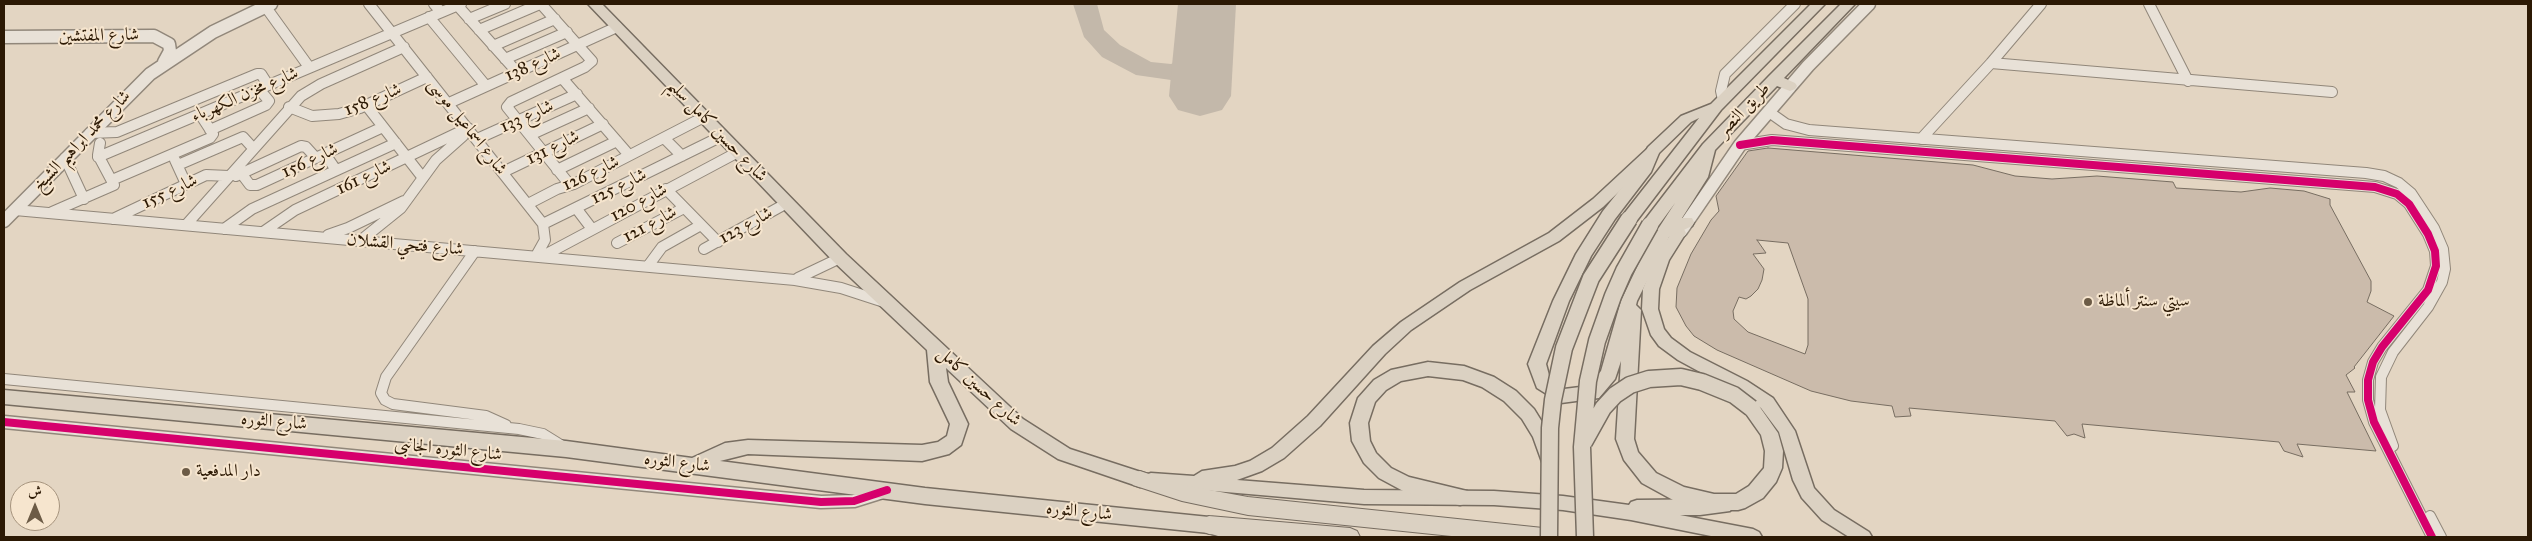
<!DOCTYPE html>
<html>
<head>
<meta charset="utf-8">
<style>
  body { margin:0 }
  #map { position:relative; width:2532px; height:541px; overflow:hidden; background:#e3d5c2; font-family:"IM FELL Great Primer",Amiri,serif }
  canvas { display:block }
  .frame { position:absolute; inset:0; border:5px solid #2c1904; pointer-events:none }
  .north { position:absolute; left:10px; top:481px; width:50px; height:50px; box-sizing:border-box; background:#f6e5ce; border:1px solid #a5937d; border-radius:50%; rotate:0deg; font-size:14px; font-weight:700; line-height:20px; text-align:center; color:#2c1904 }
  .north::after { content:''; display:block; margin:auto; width:18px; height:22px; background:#6c5b46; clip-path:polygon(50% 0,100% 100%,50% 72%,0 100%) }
</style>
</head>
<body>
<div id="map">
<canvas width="2532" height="541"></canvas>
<div class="frame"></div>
<div class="north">ش</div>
</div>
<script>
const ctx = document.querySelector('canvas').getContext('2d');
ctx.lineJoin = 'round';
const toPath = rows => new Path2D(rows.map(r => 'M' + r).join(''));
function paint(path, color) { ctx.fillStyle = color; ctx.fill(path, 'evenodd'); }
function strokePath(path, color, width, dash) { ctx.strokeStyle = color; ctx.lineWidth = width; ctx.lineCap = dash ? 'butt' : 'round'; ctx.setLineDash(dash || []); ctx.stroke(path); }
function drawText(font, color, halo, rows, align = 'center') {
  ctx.font = font + ' "IM FELL Great Primer",Amiri,serif'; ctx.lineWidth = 4; ctx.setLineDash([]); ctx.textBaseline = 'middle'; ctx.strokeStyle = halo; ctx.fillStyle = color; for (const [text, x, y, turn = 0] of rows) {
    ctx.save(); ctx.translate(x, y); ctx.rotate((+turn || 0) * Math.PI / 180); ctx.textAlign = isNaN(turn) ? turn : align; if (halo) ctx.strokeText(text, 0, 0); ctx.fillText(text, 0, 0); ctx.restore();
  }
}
paint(toPath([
  [1073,4,1097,4,1104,30,1120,45,1151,62,1171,64,1203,50,1212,52,1215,58,1212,64,1198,73,1171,80,1136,75,1102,57,1084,37,1073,4]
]), '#c3b8aa');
paint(toPath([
  [1178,4,1236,4,1231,96,1222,110,1200,116,1178,110,1169,96,1178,4]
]), '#c3b8aa');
const building = toPath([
  [1768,148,1973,165,2015,176,2052,179,2097,176,2173,182,2176,188,2241,192,2270,188,2304,191,2330,199,2330,205,2371,281,2371,291,2367,302,2394,316,2354,367,2355,368,2346,375,2355,392,2347,392,2376,451,2297,444,2303,457,2284,451,2279,442,2082,424,2085,438,2074,434,2067,436,2055,421,1909,408,1911,416,1895,417,1892,406,1851,401,1811,391,1717,350,1694,336,1686,326,1676,307,1677,288,1691,254,1711,220,1719,211,1716,196,1748,151,1768,148],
  [1757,240,1788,243,1808,299,1808,345,1805,354,1748,332,1734,319,1733,311,1739,297,1746,299,1751,296,1758,289,1762,280,1764,269,1753,254,1766,253,1757,240]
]);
paint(building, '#cbbbab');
strokePath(building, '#776d61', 1);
const minor = toPath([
  [369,4,543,224,545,240,536,256],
  [434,4,441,12],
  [541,4,592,61,585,67,511,102,507,107,570,185],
  [2149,4,2188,81],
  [457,5,517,72],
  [265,6,309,67],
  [429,17,486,86],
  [469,19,505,4],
  [479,30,540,4],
  [493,46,555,19],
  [505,59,567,32],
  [1991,63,2332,92],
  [562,78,629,155],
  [1723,100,1721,91,1725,74,1795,4],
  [449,103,617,27],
  [366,105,423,178],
  [289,107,312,116,339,114,360,108,427,77],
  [1769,112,1786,124,1809,130,2366,173,2384,176,2399,183,2411,193,2434,228,2443,249,2445,269,2442,282,2428,307,2393,352,2381,377,2380,410,2393,446],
  [210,130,266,105,269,101,259,89],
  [90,133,117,132,257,74,261,74,268,85],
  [530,135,589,108],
  [664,138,682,156],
  [477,139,577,94],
  [1921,139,1991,63,2041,4],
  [1740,145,1772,140,2375,187,2397,194,2409,204,2428,234,2435,251,2436,266,2428,290,2382,347,2373,362,2368,380,2368,400,2374,422,2432,537],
  [325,154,336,170],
  [98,157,461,4],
  [65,158,84,199],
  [175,160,186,184],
  [178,165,243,137,253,148],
  [557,170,617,141],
  [503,172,603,124],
  [241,173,250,185,257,185,383,127],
  [236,176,301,146,306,147,316,158],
  [112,180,210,138,213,134,200,114],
  [666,189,718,242],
  [528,204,557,189,574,184,704,117],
  [576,208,592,229],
  [15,210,795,280,841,288,884,302],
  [52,212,114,185,98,155,100,143],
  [113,219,206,175,229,176],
  [543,224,722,136],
  [186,225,301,96,321,84,404,47],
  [224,229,252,209,396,143],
  [263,232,295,210,468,128],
  [328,235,348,228,404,201],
  [360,241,401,208,436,160,463,136],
  [617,243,684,208],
  [704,249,787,203],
  [475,251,386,377,381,393,385,400,393,404,486,416,506,425],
  [541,257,738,152],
  [648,266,662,247,701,225],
  [798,278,840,258],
  [4,379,519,429,543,434,564,447],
  [2430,516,2441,537]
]);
const tertiary = toPath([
  [4,37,154,36,169,44,170,51,164,62],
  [4,221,150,74,213,32,271,4],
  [1681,231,1740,145,1808,66,1869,4],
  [4,422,821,502,854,501,886,491]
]);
const primary = toPath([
  [1653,146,1658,148,1660,151,1658,154,1603,207,1559,241,1470,290,1411,330,1385,354,1320,426,1284,458,1262,471,1237,480,1364,490,1494,491,1563,496,1629,505,1631,502,1637,500,1724,499,1730,501,1733,506,1730,511,1700,515,1680,515,1753,529,1759,532,1762,537,1716,537,1631,520,1563,510,1494,505,1364,504,1145,485,1142,480,1145,475,1151,473,1194,476,1202,471,1235,466,1250,461,1272,448,1308,416,1373,346,1401,322,1460,282,1549,233,1593,199,1648,148,1653,146],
  [1679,228,1684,229,1686,233,1669,260,1659,289,1658,309,1664,329,1671,338,1690,352,1747,381,1773,398,1795,431,1814,488,1834,510,1869,532,1872,537,1849,537,1822,520,1802,498,1793,480,1779,432,1761,408,1735,391,1678,360,1659,346,1651,335,1642,309,1643,289,1657,255,1674,229,1679,228]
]);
const trunk = toPath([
  [588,4,602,4,846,254,1023,419,1070,449,1147,474,1149,479,1147,484,1140,487,1058,459,1011,429,946,368,948,382,968,424,961,445,949,454,922,461,748,454,720,461,925,488,1209,517,1251,531,1253,537,1221,537,1209,533,925,504,566,457,4,404,4,390,566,441,692,458,725,443,748,440,922,445,938,442,947,436,950,424,930,382,927,350,834,262,588,4],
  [1811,4,1825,4,1721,110,1635,223,1623,223,1621,219,1623,215,1699,118,1691,122,1659,153,1651,172,1615,219,1591,256,1569,301,1546,364,1550,379,1564,389,1588,386,1601,371,1621,301,1647,246,1675,203,1656,229,1644,229,1642,225,1644,221,1703,144,1769,76,1841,4,1855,4,1784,78,1795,83,1797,86,1795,89,1790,91,1777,86,1715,150,1708,177,1682,218,1692,218,1694,222,1692,226,1669,237,1637,301,1636,305,1641,310,1634,439,1638,452,1656,473,1684,487,1714,494,1736,494,1749,486,1764,468,1765,451,1761,435,1742,408,1745,403,1751,401,1757,403,1778,433,1783,451,1782,468,1776,482,1763,498,1745,508,1738,510,1714,510,1673,500,1642,483,1624,460,1616,439,1621,361,1615,379,1599,398,1561,403,1537,388,1528,364,1553,301,1576,254,1603,211,1639,166,1648,147,1681,116,1711,104,1811,4],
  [1428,362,1464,366,1494,377,1516,391,1534,409,1547,430,1557,457,1554,462,1548,465,1542,462,1533,437,1522,419,1504,401,1482,387,1463,380,1428,376,1401,381,1386,390,1375,402,1368,423,1370,441,1376,453,1391,468,1409,477,1467,491,1469,497,1467,503,1460,505,1405,492,1379,478,1364,463,1352,441,1350,423,1358,398,1374,380,1391,370,1428,362]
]);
const motorway = toPath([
  [1140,471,1182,485,1248,497,1543,528,1550,531,1553,537,1461,537,1248,515,1182,501,1133,485,1130,479,1133,473,1140,471],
  [1209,516,1350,528,1357,531,1360,537,1249,537,1209,534,1202,531,1199,525,1202,519,1209,516]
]);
strokePath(minor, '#91877a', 12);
strokePath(tertiary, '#91877a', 15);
strokePath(primary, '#776d61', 3);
strokePath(trunk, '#776d61', 3);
strokePath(motorway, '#776d61', 2);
strokePath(minor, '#e8e1d7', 10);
strokePath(tertiary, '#e8e1d7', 12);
paint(primary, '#dbd1c2');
paint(trunk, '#dbd1c2');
paint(motorway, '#dbd1c2');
const trunkBridge = toPath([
  [1584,442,1603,408,1615,395,1630,385,1649,379,1681,377,1702,382,1734,395,1751,408],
  [1549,537,1550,428,1553,400,1564,348,1591,278,1629,219],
  [1585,537,1582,447,1588,381,1597,341,1613,296,1624,271,1650,225]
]);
strokePath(trunkBridge, '#776d61', 19, []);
strokePath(trunkBridge, '#dbd1c2', 16);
strokePath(toPath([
  [1740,145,1772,140,2375,187,2397,194,2409,204,2428,234,2435,251,2436,266,2428,290,2382,347,2373,362,2368,380,2368,400,2374,422,2432,537],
  [4,422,821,502,854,501,887,490]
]), '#d6006c', 8);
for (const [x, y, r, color] of [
  [2088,302,5,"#6c5b46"],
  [186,472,5,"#6c5b46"]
]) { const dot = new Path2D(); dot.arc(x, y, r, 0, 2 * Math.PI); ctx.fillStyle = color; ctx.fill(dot); strokePath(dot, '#f6e5ce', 2); }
drawText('18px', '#2c1904', '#f6e5ce', [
  ["شارع المفتشين",99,36,-1],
  ["شارع 138",533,65,-24],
  ["شارع مخزن الكهرباء",245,95,-23],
  ["شارع 158",373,100,-22],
  ["طريق النصر",1744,110,-46],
  ["شارع 133",527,117,-24],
  ["شارع اسماعيل موسى",467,127,52],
  ["شارع حسين كامل سليم",717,131,46],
  ["شارع محمد ابراهيم الشيخ",82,141,-46],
  ["شارع 131",553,148,-26],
  ["شارع 156",310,161,-25],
  ["شارع 126",591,174,-25],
  ["شارع 161",364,178,-25],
  ["شارع 125",619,187,-26],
  ["شارع 155",170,192,-25],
  ["شارع 120",639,203,-28],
  ["شارع 121",650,225,-28],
  ["شارع 123",746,226,-29],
  ["شارع فتحي القشلان",405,245,5],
  ["شارع حسين كامل",979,387,43],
  ["شارع الثوره",274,422,5],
  ["شارع الثوره الجانبى",448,450,6],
  ["شارع الثوره",677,463,7],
  ["شارع الثوره",1079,512,6]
]);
drawText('18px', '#2c1904', '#f6e5ce', [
  ["سيتي سنتر ألماظة",2098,302],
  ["دار المدفعية",196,472]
], 'left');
</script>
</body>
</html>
